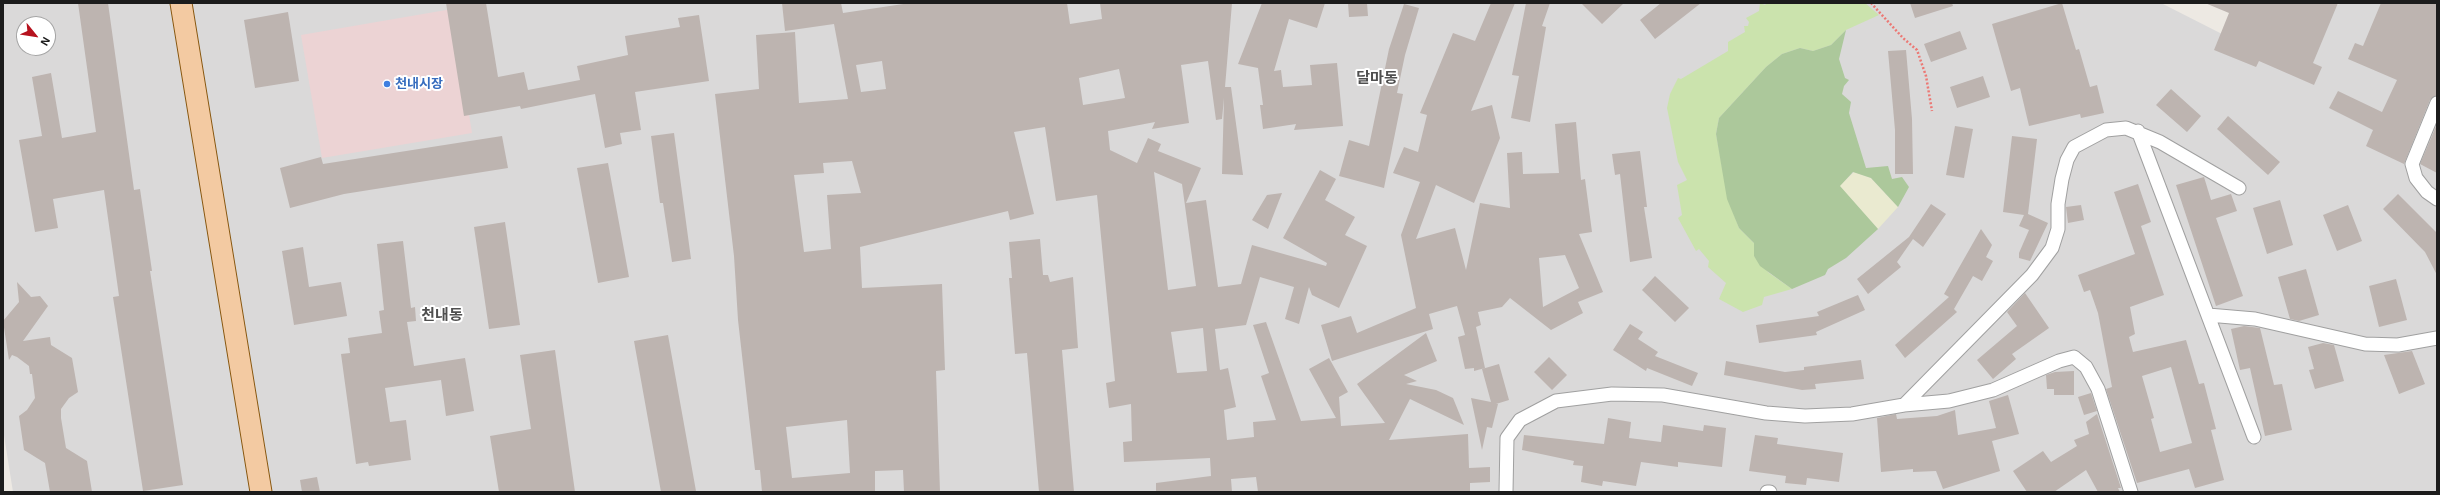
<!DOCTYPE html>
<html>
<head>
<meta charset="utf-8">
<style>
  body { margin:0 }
  #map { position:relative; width:2440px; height:495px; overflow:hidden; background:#ede9e3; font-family:"Exo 2",sans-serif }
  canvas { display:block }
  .frame { position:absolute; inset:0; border:4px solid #1c1c1c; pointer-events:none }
  .north { position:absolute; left:16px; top:16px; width:40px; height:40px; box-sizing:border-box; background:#fff; border:1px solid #a4a4a4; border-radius:50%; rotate:120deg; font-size:11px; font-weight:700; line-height:16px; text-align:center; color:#1c1c1c }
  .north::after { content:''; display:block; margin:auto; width:14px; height:18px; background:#b6121e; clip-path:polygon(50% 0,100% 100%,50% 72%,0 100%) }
</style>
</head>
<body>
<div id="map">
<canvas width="2440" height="495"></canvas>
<div class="frame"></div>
<div class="north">N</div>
</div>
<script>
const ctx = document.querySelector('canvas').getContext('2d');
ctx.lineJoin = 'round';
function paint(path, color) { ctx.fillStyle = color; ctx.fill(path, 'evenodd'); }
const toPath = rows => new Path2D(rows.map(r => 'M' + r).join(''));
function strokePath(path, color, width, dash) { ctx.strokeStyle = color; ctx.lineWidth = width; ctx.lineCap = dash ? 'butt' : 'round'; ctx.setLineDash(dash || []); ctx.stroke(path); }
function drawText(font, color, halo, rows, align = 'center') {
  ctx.font = font + ' "Exo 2","Noto Sans KR",sans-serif'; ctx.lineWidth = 4; ctx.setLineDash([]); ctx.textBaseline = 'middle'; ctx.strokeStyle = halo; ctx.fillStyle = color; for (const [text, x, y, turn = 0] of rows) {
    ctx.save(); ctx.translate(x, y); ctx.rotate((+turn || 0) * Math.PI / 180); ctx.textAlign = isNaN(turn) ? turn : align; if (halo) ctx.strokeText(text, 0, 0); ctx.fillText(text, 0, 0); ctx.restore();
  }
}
paint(toPath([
  [3,3,2161,3,2224,35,2344,3,2437,3,2437,492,13,492,3,429],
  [24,24,48,24,48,48,24,48]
]), '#dad9d9');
paint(toPath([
  [452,9,472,133,322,158,301,35]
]), '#ecd3d4');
paint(toPath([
  [1854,172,1871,178,1898,207,1878,229,1839,186]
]), '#eaead0');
paint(toPath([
  [1760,3,1765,5,1767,3,1865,3,1879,15,1846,30,1831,45,1813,51,1800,48,1782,54,1766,67,1719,118,1716,134,1728,199,1739,228,1754,243,1754,256,1769,273,1792,289,1764,297,1762,305,1743,312,1719,299,1726,283,1708,267,1709,261,1699,249,1696,251,1678,218,1682,215,1677,185,1687,180,1678,162,1667,108,1670,94,1678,78,1681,79,1728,51,1728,42,1745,32,1744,26,1748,26,1749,22,1746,18,1759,11]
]), '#cbe3ad');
paint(toPath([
  [1846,30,1839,59,1845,78,1849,80,1844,86,1842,94,1851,102,1849,113,1866,168,1888,166,1892,179,1902,177,1909,187,1898,207,1871,178,1853,172,1840,186,1878,229,1846,258,1828,269,1825,275,1792,289,1760,266,1754,256,1754,243,1739,228,1727,199,1716,134,1719,118,1766,67,1782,54,1800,48,1813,51,1831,45]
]), '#acc89b');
paint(toPath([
  [78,3,108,3,134,190,140,189,152,271,150,271,183,485,143,491,113,297,119,296,104,190,53,199,58,228,35,232,19,140,42,136,32,77,51,73,62,138,96,132],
  [446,3,486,3,498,77,524,72,528,90,580,80,577,66,628,55,625,36,680,27,678,18,699,15,709,81,635,92,641,130,620,133,622,144,605,148,595,94,521,109,520,106,464,116],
  [782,3,841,3,843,13,910,3,1067,3,1070,24,1102,19,1100,3,1232,3,1225,87,1231,87,1243,175,1222,174,1224,98,1222,119,1216,120,1208,61,1181,65,1189,123,1152,129,1155,122,1108,131,1110,150,1137,163,1148,138,1161,144,1158,151,1201,168,1186,203,1206,200,1218,287,1241,284,1252,245,1326,266,1327,263,1283,238,1320,170,1336,179,1325,200,1355,217,1345,235,1367,246,1339,308,1312,295,1309,287,1299,324,1285,319,1294,287,1260,277,1246,325,1215,329,1220,370,1228,368,1236,407,1224,410,1227,440,1254,437,1253,422,1276,420,1261,376,1269,373,1253,325,1266,322,1301,421,1336,418,1309,369,1329,358,1348,392,1339,397,1341,426,1385,423,1357,384,1426,333,1437,361,1404,375,1417,381,1406,384,1436,390,1453,398,1464,425,1410,399,1389,440,1468,434,1469,468,1490,467,1490,482,1470,483,1470,492,1258,492,1256,477,1231,479,1232,492,1156,492,1156,483,1211,476,1210,458,1124,462,1123,442,1132,441,1131,404,1109,408,1106,383,1115,381,1097,195,1056,201,1045,127,1014,132,1034,214,1010,220,1008,211,860,247,862,288,942,284,945,370,936,371,940,492,904,492,903,470,875,471,875,492,762,492,760,470,755,470,738,320,734,256,715,94,759,89,756,35,795,32,799,103,848,99,834,24,785,31],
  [882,61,886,89,861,92,856,65],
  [1119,69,1125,98,1083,105,1079,78],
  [852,161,861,193,827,195,831,249,804,252,794,175,824,173,823,163],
  [1154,172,1182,184,1196,286,1168,290],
  [1203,328,1207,371,1177,373,1171,332],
  [847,420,850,473,792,478,786,427],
  [1262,3,1325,3,1317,28,1289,19,1274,71,1281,70,1283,87,1312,85,1310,65,1337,63,1343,126,1294,130,1296,124,1263,129,1260,105,1263,105,1258,68,1238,64],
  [1348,3,1367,3,1368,16,1349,17],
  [1491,3,1515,3,1471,111,1492,105,1500,138,1474,203,1436,185,1416,239,1455,228,1466,270,1480,203,1510,208,1507,153,1522,152,1523,174,1559,173,1555,124,1576,122,1581,180,1585,179,1592,232,1579,234,1603,292,1578,302,1583,313,1551,330,1510,298,1502,307,1478,312,1481,325,1476,327,1485,368,1474,371,1474,368,1465,369,1458,337,1465,335,1457,306,1429,314,1433,329,1332,361,1321,325,1351,316,1357,333,1416,308,1401,235,1420,182,1393,173,1404,147,1418,152,1427,115,1420,113,1453,33,1475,41],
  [1565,255,1579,288,1543,307,1539,258],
  [1526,3,1550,3,1542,26,1546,27,1530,122,1511,118,1519,76,1512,75],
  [1581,3,1624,3,1602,24],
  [1661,3,1701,3,1655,39,1640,20],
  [1910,3,1952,3,1953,6,1915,18],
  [2062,3,2076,50,2079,49,2090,87,2097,85,2104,113,2081,118,2080,114,2029,126,2020,88,2011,91,1992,24],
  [2205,3,2338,3,2313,63,2322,67,2314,85,2259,61,2256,67,2214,50,2229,13],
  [2381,3,2437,3,2437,95,2430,100,2404,164,2366,146,2373,130,2329,108,2338,91,2382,112,2397,80,2348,59,2355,43,2363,46],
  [1404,4,1419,8,1405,55,1397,93,1403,94,1384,188,1339,176,1349,140,1369,146,1389,49],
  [288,12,299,81,255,88,244,20],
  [1960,31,1967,49,1931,62,1924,44],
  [1906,50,1912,119,1913,174,1895,174,1895,130,1888,51],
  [1983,76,1990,97,1957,108,1950,87],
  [2171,89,2201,116,2187,132,2156,105],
  [2228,116,2280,162,2268,175,2217,129],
  [2437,124,2437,173,2420,164],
  [1955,126,1973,129,1964,178,1946,175],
  [674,133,691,259,672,262,663,203,660,203,651,136],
  [502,136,508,168,344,194,290,208,280,168,321,157,323,164],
  [2012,136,2037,139,2028,214,2048,223,2030,261,2019,258,2019,253,2029,230,2019,226,2024,215,2003,212],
  [1640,151,1647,207,1644,207,1652,258,1630,262,1620,174,1615,175,1612,154],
  [608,163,629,277,598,283,577,168],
  [2204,177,2211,200,2231,194,2237,211,2216,218,2243,296,2216,306,2176,185],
  [2138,184,2151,222,2141,226,2164,295,2130,307,2135,334,2129,337,2133,352,2186,340,2199,384,2204,383,2216,429,2211,430,2224,480,2195,488,2189,469,2137,483,2106,389,2112,387,2098,313,2090,290,2084,292,2078,275,2135,254,2114,192],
  [2171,367,2192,443,2160,452,2151,419,2154,418,2142,376],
  [1282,193,1268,229,1252,220,1267,195],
  [2398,194,2437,233,2437,275,2425,252,2383,209],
  [2280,200,2293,245,2267,254,2253,208],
  [1931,204,1946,214,1923,247,1913,239,1897,262,1901,267,1868,294,1857,279,1909,237],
  [2081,205,2084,220,2068,223,2066,207],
  [2348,205,2362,241,2337,251,2323,215],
  [505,222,520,325,489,329,474,227],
  [1981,229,1992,245,1986,257,1993,261,1982,281,1973,276,1954,309,1957,312,1905,358,1895,345,1949,297,1944,294],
  [1040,239,1043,275,1048,275,1050,282,1073,277,1078,348,1062,350,1074,492,1039,492,1027,353,1015,354,1009,278,1012,278,1009,242],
  [403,241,411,308,415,307,416,321,407,322,414,366,465,358,474,411,446,416,441,380,385,388,390,422,406,420,411,460,369,466,368,462,356,464,341,354,350,353,348,338,382,333,379,311,384,310,377,244],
  [303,247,309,287,341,282,347,316,294,325,282,251],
  [2306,269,2319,315,2299,321,2290,319,2278,277],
  [1655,276,1689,308,1675,322,1642,290],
  [2396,279,2407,320,2379,327,2369,286],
  [17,282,31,297,40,296,48,306,23,341,50,337,51,345,72,358,78,392,69,398,61,409,61,418,66,448,87,461,92,492,50,492,45,463,24,450,19,416,27,410,35,398,32,374,30,374,29,366,17,357,12,355,9,360,3,321,19,302],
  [2025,293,2049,328,2012,354,2016,359,1993,379,1977,360,2017,326,2007,312],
  [1858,295,1865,310,1816,332,1817,335,1759,343,1756,325,1819,316,1817,312],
  [1630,324,1643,332,1638,339,1658,352,1655,356,1698,373,1692,386,1647,368,1646,371,1613,350],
  [2244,326,2260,328,2274,385,2282,384,2292,430,2265,436,2250,368,2240,370,2231,329],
  [668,335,696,491,688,492,661,492,634,341],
  [2323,343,2334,345,2344,381,2315,389,2309,370,2314,369,2308,347],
  [555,350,575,492,499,492,490,436,531,429,520,355],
  [2412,351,2425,384,2399,394,2384,355],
  [1549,357,1567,375,1552,390,1534,372],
  [1861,360,1864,379,1815,384,1816,389,1802,390,1724,375,1726,361,1785,372,1804,370,1804,367],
  [1499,364,1509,400,1496,404,1498,404,1492,428,1487,427,1482,450,1471,398,1491,402,1482,369],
  [2074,371,2074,395,2054,395,2054,389,2047,389,2046,375,2055,372],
  [2091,393,2097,411,2084,415,2078,397],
  [2008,395,2019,434,1992,441,2000,471,1943,489,1936,471,1913,472,1913,469,1881,472,1877,418,1896,414,1897,419,1937,416,1955,410,1958,435,1996,428,1989,401],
  [2097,414,2121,488,2118,488,2120,492,2098,492,2086,470,2054,492,2027,492,2013,471,2043,451,2051,462,2077,446,2074,440,2089,434,2086,422],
  [1608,418,1631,422,1629,438,1661,442,1663,425,1703,431,1704,425,1726,428,1722,467,1678,462,1678,467,1641,462,1636,486,1603,481,1602,486,1581,482,1583,466,1573,465,1574,461,1522,450,1524,435,1604,444],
  [1755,435,1778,438,1777,444,1843,453,1839,482,1807,478,1806,485,1785,483,1786,476,1749,471],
  [317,477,320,492,302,492,300,480]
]), '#bdb4b0');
const minor = toPath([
  [2437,103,2412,164,2416,178,2427,192,2437,199],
  [2138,131,2254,437],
  [2208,315,2255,319,2365,344,2398,345,2437,338],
  [1904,405,2032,275,2052,248,2058,229,2058,204,2062,179,2067,160,2074,147,2106,130,2126,128,2160,142,2239,188],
  [1506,492,1507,438,1520,420,1556,401,1612,394,1663,395,1766,413,1805,416,1852,414,1904,405,1949,401,1993,390,2059,361,2074,357,2086,367,2098,389,2131,492],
  [1767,492,1770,492]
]);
const primary = toPath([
  [181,3,261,492]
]);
strokePath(minor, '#a0a0a0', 15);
strokePath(primary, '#87560e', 23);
strokePath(toPath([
  [1871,3,1903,38,1917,50,1926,76,1932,111]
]), '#ec7874', 2.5, [2, 2]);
strokePath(minor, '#fff', 13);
strokePath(primary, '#f3caa2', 21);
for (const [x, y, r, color] of [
  [387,84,4,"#3f7fe0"]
]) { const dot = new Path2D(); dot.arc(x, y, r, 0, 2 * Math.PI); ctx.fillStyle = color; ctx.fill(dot); strokePath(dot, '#fff', 1.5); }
drawText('bold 13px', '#366cbe', '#fff', [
  ["천내시장",395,84]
], 'left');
drawText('bold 15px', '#4f4f4f', '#fff', [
  ["달마동",1377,78],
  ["천내동",442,315]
]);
</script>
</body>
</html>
